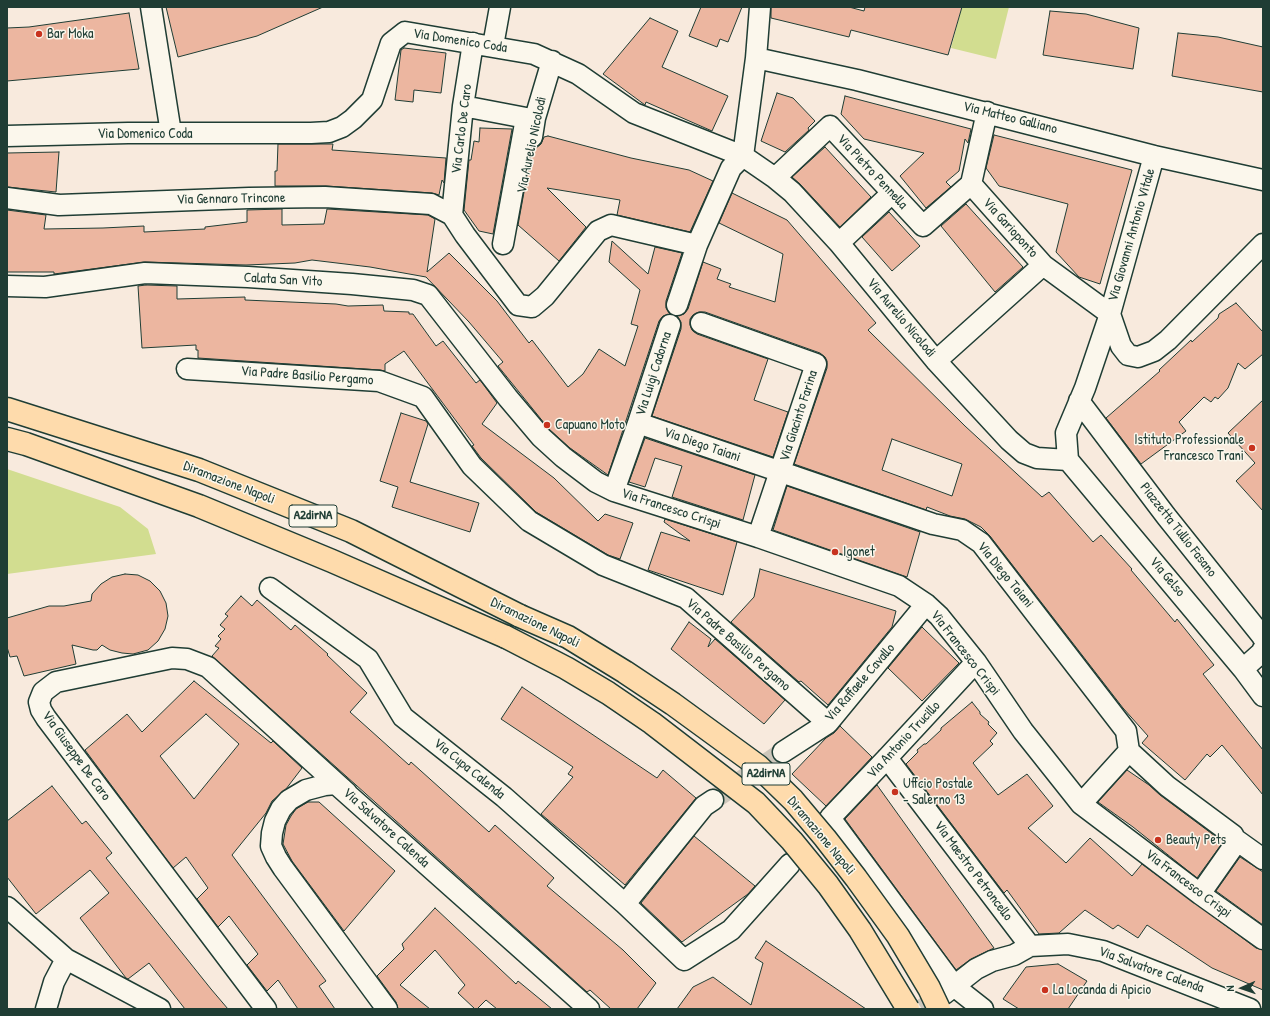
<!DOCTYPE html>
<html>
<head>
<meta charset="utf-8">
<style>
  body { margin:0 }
  #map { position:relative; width:1270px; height:1016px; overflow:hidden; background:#f8eadd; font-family:"Patrick Hand",sans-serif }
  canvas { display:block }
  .frame { position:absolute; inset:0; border:8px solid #1f3d34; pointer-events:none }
  .north { position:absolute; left:1222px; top:968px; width:40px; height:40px; -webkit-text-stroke:3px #fbf7ec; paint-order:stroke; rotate:268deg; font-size:11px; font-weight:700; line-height:16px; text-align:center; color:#1f3d34 }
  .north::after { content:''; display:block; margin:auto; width:14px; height:18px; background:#1f3d34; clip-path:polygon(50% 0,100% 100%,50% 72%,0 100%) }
</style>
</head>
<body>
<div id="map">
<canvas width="1270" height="1016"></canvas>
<div class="frame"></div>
<div class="north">N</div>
</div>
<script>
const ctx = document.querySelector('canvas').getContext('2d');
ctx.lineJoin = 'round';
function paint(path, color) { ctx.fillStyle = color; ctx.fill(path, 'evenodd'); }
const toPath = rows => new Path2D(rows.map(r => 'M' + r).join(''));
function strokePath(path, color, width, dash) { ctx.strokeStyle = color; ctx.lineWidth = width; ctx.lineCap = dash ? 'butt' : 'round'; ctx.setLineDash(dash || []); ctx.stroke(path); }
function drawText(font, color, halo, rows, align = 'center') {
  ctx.font = font + ' "Patrick Hand",sans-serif'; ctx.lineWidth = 3; ctx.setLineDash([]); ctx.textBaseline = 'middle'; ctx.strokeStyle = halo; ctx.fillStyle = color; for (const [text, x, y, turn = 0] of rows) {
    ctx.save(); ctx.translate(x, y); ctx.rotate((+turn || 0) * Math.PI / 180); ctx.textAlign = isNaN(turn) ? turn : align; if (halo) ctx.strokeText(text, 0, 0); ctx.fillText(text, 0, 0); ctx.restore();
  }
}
paint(toPath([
  [962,7,1009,7,996,59,951,48],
  [7,469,120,507,148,529,156,554,7,574]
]), '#d2dd90');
const building = toPath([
  [166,7,323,7,257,36,178,57,166,7],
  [701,7,742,7,728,42,720,39,717,47,689,36,701,7],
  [771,7,849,7,864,11,865,7,962,7,948,55,851,30,849,37,771,18,771,7],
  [1050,11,1086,14,1139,28,1133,69,1043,55,1050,11],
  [129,13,139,69,7,81,7,28,29,27,129,13],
  [650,18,678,31,662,67,728,96,712,131,646,102,645,105,603,74,650,18],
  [1178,33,1218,37,1263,47,1263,92,1172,76,1178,33],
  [404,48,446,53,441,93,414,90,413,102,395,100,401,50,404,48],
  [777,93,793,98,815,121,808,128,809,130,785,152,761,141,777,93],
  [845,96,971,129,968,143,965,139,959,171,946,182,951,187,926,208,900,176,924,153,864,139,841,114,845,96],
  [480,128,512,129,493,234,479,231,464,210,469,160,471,160,474,141,479,142,480,128],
  [994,135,1132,170,1100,284,1079,277,1056,252,1068,204,999,186,986,168,994,135],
  [548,136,631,158,689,170,713,181,690,232,617,215,620,200,547,188,586,227,559,261,518,225,532,148,536,148,541,144,544,137,548,136],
  [278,144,333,144,332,150,446,158,444,183,442,180,439,195,432,193,326,186,275,186,275,171,277,171,278,144],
  [825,147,871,197,840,227,800,184,792,177,825,147],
  [59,152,56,192,7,187,7,153,59,152],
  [732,193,787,220,876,323,868,330,965,426,1042,497,1049,492,1093,542,1101,535,1132,569,1131,570,1175,622,1177,619,1214,665,1203,674,1263,750,1263,795,1222,745,1210,757,1207,754,1185,780,1142,743,1148,736,1123,708,990,536,981,527,965,519,950,516,927,507,926,510,794,464,827,368,827,361,825,357,820,353,705,312,699,312,693,315,690,319,690,325,692,330,697,334,768,359,754,400,788,412,773,457,652,416,681,329,681,322,677,316,684,314,688,309,703,262,721,269,717,279,731,284,729,287,775,302,783,254,719,223,732,193],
  [892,439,962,464,952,496,882,470,892,439],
  [966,204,1023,267,995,292,941,226,966,204],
  [282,209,282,225,324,224,327,209,428,215,435,219,427,272,449,253,497,301,529,343,532,340,568,387,583,374,599,349,625,366,638,326,631,324,640,290,609,262,612,241,648,274,655,247,682,253,666,301,666,308,670,314,663,316,659,321,608,475,570,448,549,429,498,366,503,362,469,322,426,277,370,267,312,260,295,263,246,265,145,262,54,274,54,272,7,272,7,210,46,215,44,229,103,228,144,226,144,232,205,229,205,227,247,222,247,210,282,209],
  [889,212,920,246,892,271,862,237,889,212],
  [146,285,177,286,177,299,245,297,245,300,336,304,348,306,383,305,384,311,409,312,409,314,413,314,436,346,443,341,476,383,480,380,497,403,482,424,554,478,598,521,605,514,633,523,620,559,608,555,536,512,481,458,472,446,474,445,404,351,385,364,385,371,380,370,198,358,198,350,196,350,196,345,142,348,138,286,146,285],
  [1236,303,1263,332,1263,354,1245,369,1238,363,1228,388,1218,399,1215,397,1211,402,1204,397,1179,422,1186,431,1141,464,1106,418,1160,371,1159,370,1191,340,1192,342,1218,318,1219,314,1236,303],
  [1263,400,1263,511,1236,481,1255,463,1228,433,1263,400],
  [401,413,426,421,428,424,410,482,479,503,470,532,392,507,398,487,380,481,401,413],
  [645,438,755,475,743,520,672,497,682,466,655,458,645,487,629,482,645,438],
  [787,486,920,532,907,577,773,530,787,486],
  [665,519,737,542,723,595,648,570,661,532,690,541,664,522,665,519],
  [760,569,896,611,892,627,828,705,801,681,799,682,731,622,754,597,760,569],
  [125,574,138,575,150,581,160,591,166,603,168,616,165,629,158,641,148,650,133,654,122,653,110,650,102,645,97,650,93,650,72,645,76,664,24,676,17,656,10,657,7,647,7,618,49,606,64,606,91,601,92,594,101,584,112,577,125,574],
  [241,596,252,606,257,600,291,630,295,625,328,654,327,655,367,693,350,712,409,765,411,762,489,832,495,825,554,878,547,886,623,950,656,983,637,1009,611,1009,590,990,587,992,212,656,219,648,215,646,221,639,218,636,225,629,220,625,228,616,225,614,241,596],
  [689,622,711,639,708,647,715,639,785,700,764,724,671,649,689,622],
  [922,627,959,663,922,701,888,668,922,627],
  [194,681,271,743,273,741,302,768,286,789,272,801,266,813,232,855,326,981,319,986,335,1009,298,1009,278,980,267,991,247,965,258,954,229,916,218,927,197,899,208,888,186,857,173,868,85,750,127,714,142,732,194,681],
  [206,714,239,744,194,799,160,756,206,714],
  [522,687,657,778,663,770,696,798,625,885,541,814,573,777,568,774,573,767,501,719,522,687],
  [972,702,980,712,980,714,989,722,988,724,997,733,990,741,993,744,973,763,998,795,1027,774,1053,806,1028,828,1066,863,1090,838,1132,876,1142,864,1256,948,1263,950,1263,990,1212,968,1147,925,1138,938,1118,925,1113,929,1085,910,1059,933,1039,934,1007,890,1004,893,906,764,918,752,917,750,924,744,926,744,941,730,941,728,972,702],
  [840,726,872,757,826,806,792,774,826,738,834,733,840,726],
  [1127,770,1149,785,1160,795,1223,842,1197,878,1133,827,1098,802,1127,770],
  [877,785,994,948,971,959,956,970,845,819,877,785],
  [52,786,82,824,86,821,112,853,106,858,211,989,228,1009,185,1009,149,963,128,979,126,978,80,918,109,893,90,870,36,914,7,877,7,821,52,786],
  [308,802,319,802,395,871,344,931,292,861,283,844,286,825,291,816,296,809,308,802],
  [694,836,755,886,748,894,682,942,641,903,694,836],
  [1240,857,1263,872,1263,925,1216,891,1240,857],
  [435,908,516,984,518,981,552,1009,497,1009,486,1000,477,1009,475,1009,458,993,465,985,435,950,400,985,430,1009,398,1009,396,1002,377,976,404,949,402,944,435,908],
  [766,941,866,1009,677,1009,693,987,713,977,751,1005,763,963,755,958,766,941],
  [1058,964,1087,981,1068,1009,1019,1009,1003,999,1026,967,1058,964]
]);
paint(building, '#ecb6a0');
strokePath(building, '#1f3d34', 1);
strokePath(toPath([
  [713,800,783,752],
  [922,1009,942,995]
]), '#cdc7bb', 20, [20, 10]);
const minor = toPath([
  [151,7,171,133],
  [493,46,500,7],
  [756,58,857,80,1154,156,1263,180],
  [463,106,526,118,503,244],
  [987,112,971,184,1043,265,1110,314],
  [7,136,128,133,311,133,329,132,342,127,353,119,372,100,391,43,405,32,534,54,578,74,634,113,743,156,775,178,792,192,839,243,936,361,1009,440,1024,453,1037,458,1068,460],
  [532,137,535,118,552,61],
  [743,156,756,58,760,7],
  [775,178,830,126,923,226,971,184],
  [7,198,59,205,249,198,325,197,431,204,452,215,465,235,518,305,532,307,545,296,598,231,611,225,697,245],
  [452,215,463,106,473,43],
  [839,243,892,193],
  [7,286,45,287,145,273,248,277,352,284,413,290,428,295,508,398,541,437,563,457,596,482,614,491,758,537,899,586,926,604,939,616,976,662,1023,731,1081,804,1200,894,1263,939],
  [677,305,697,245,731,168,743,156],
  [1110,314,1121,346,1128,355,1138,357,1154,351,1168,340,1263,244],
  [701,323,816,364,758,537],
  [936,361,1043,265],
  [187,369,379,381,423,397,472,466,529,521,603,565,686,598,828,723],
  [1079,401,1166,516,1262,636,1263,638],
  [638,423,933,524,962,530,981,543,1126,731,1129,751,1167,786,1233,835,1235,839,1233,847,1200,894],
  [1068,460,1066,433,1085,388,1110,314,1154,156],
  [1068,460,1243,669,1263,696],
  [614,491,638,423,670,325],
  [270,588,368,659,403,717,504,797,625,904,684,960,731,930,790,864],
  [976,662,887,758,830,818,955,987,983,1009],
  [1243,669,1262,652,1263,649],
  [783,752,828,723,926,604],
  [887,758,1030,946],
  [1081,804,1129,751],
  [1235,839,1263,859],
  [625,904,704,806,713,800],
  [7,907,66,959,160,1009],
  [944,994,976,969,992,961,1014,955,1030,946,1068,944,1103,951,1250,1009],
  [46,1009,54,982,66,959],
  [266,1009,46,718,41,710,39,702,43,692,56,682,172,658,187,659,208,667,347,793],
  [387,1009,283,868,276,857,271,846,272,833,275,821,281,809,289,800,306,790,325,785,336,784,589,1009]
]);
const motorway = toPath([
  [7,409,199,470,351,531,520,616],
  [7,439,26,444,199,506,332,561,506,637]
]);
strokePath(minor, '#1f3d34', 23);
strokePath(motorway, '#1f3d34', 25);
strokePath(minor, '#fbf7ec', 20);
strokePath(motorway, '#fedbac', 22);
const motorwayBridge = toPath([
  [520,616,568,637,625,672,673,704,758,766,793,800,825,838,856,878,898,936,929,988,939,1009],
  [506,637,566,668,608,693,652,723,756,803,792,841,828,885,860,930,908,1009]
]);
strokePath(motorwayBridge, '#1f3d34', 25, []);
strokePath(motorwayBridge, '#fedbac', 22);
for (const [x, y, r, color] of [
  [39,34,4,"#c8321e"],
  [547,425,4,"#c8321e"],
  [1252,448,4,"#c8321e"],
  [835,552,4,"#c8321e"],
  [895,792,4,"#c8321e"],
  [1158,840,4,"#c8321e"],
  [1045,990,4,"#c8321e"]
]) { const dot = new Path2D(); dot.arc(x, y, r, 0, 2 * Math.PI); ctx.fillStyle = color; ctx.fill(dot); strokePath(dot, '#fbf7ec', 1.5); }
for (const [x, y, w] of [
  [313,516,48],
  [766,774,48]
]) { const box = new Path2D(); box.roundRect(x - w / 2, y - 11, w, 22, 3); ctx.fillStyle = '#fbf7ec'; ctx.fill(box); strokePath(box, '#1f3d34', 1); }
drawText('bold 13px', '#1f3d34', null, [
  ["A2dirNA",313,516],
  ["A2dirNA",766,774]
]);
drawText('14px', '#1f3d34', '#fbf7ec', [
  ["Bar Moka",47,34],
  ["Capuano Moto",555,425],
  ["Istituto Professionale",1244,440,"right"],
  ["Francesco Trani",1244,456,"right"],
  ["Igonet",843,552],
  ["Uffcio Postale",903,784],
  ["- Salerno 13",903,800],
  ["Beauty Pets",1166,840],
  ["La Locanda di Apicio",1053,990]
], 'left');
drawText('14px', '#1f3d34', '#fbf7ec', [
  ["Via Domenico Coda",460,41,9],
  ["Via Matteo Galliano",1010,118,14],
  ["Via Carlo De Caro",462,129,-83],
  ["Via Domenico Coda",145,134],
  ["Via Aurelio Nicolodi",532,145,-78],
  ["Via Pietro Pennella",872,172,47],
  ["Via Gennaro Trincone",231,199,-1],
  ["Via Garioponto",1010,228,48],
  ["Via Giovanni Antonio Vitale",1132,235,-74],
  ["Calata San Vito",283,280,3],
  ["Via Aurelio Nicolodi",901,318,50],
  ["Via Luigi Cadorna",654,374,-72],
  ["Via Padre Basilio Pergamo",307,376,4],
  ["Via Giacinto Farina",799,416,-72],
  ["Via Diego Taiani",702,445,19],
  ["Diramazione Napoli",229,483,21],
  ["Via Francesco Crispi",671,509,18],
  ["Piazzetta Tullio Fasano",1178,530,52],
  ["Via Diego Taiani",1005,575,51],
  ["Via Gelso",1167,577,50],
  ["Diramazione Napoli",535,623,26],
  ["Via Padre Basilio Pergamo",738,645,41],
  ["Via Francesco Crispi",965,653,52],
  ["Via Raffaele Cavallo",860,683,-49],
  ["Via Antonio Trucillo",904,740,-47],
  ["Via Giuseppe De Caro",76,756,54],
  ["Via Cupa Calenda",469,769,39],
  ["Via Salvatore Calenda",386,828,42],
  ["Diramazione Napoli",821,836,50],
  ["Via Maestro Petroncello",973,871,53],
  ["Via Francesco Crispi",1188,884,37],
  ["Via Salvatore Calenda",1151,970,20]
]);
</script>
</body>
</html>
